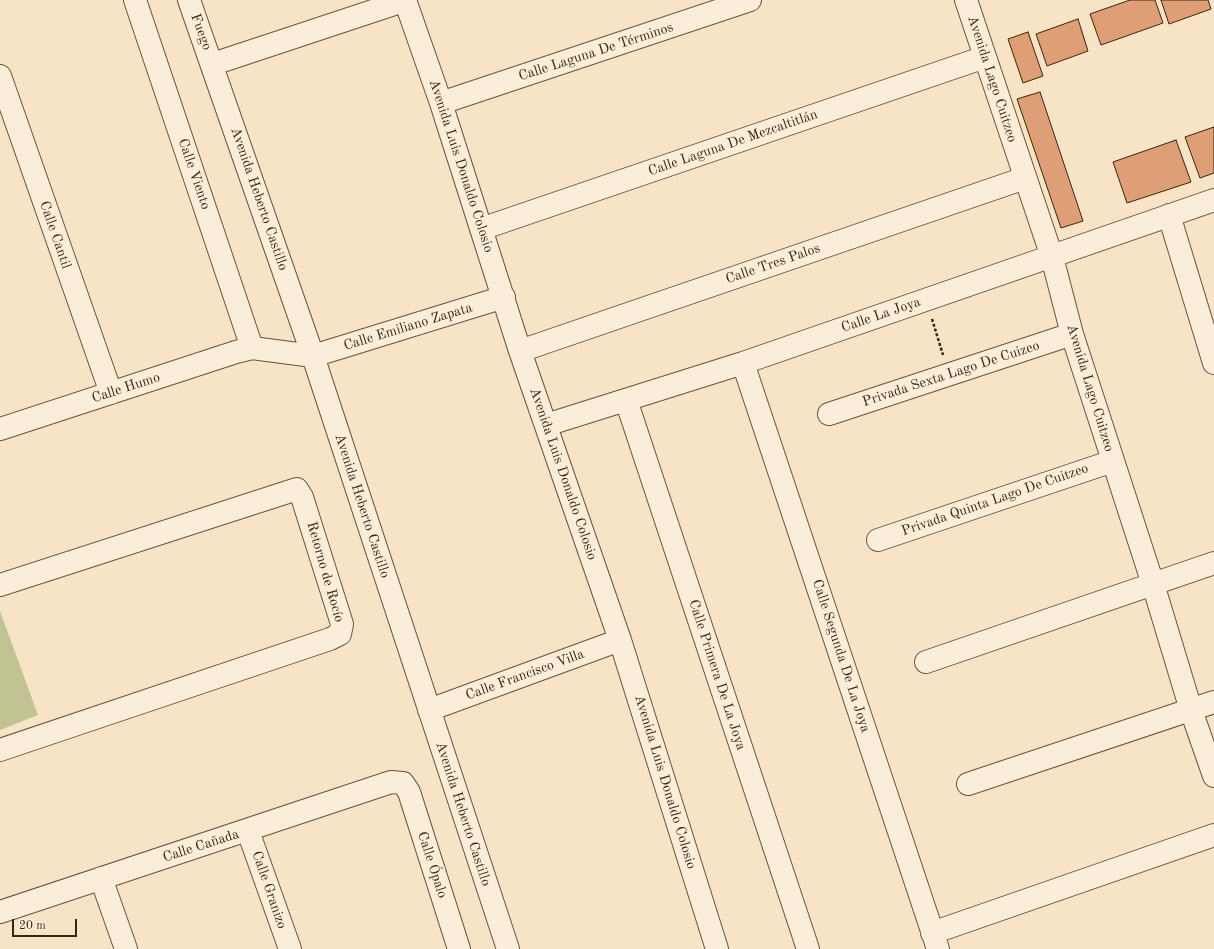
<!DOCTYPE html>
<html>
<head>
<meta charset="utf-8">
<style>
  body { margin:0 }
  #map { position:relative; width:1214px; height:949px; overflow:hidden; background:#f7e3c6; font-family:"Old Standard TT",serif }
  canvas { display:block }
  .scale { position:absolute; left:12px; top:919px; width:65px; height:18px; box-sizing:border-box; border:2px solid #3c2409; border-top:0; padding-left:5px; font-size:12px; line-height:14px; white-space:nowrap; color:#3c2409; -webkit-text-stroke:3px #faedda; paint-order:stroke }
</style>
</head>
<body>
<div id="map">
<canvas width="1214" height="949"></canvas>
<div class="scale">20 m</div>
</div>
<script>
const ctx = document.querySelector('canvas').getContext('2d');
ctx.lineJoin = 'round';
function paint(path, color) { ctx.fillStyle = color; ctx.fill(path, 'evenodd'); }
const toPath = rows => new Path2D(rows.map(r => 'M' + r).join(''));
function strokePath(path, color, width, dash) { ctx.strokeStyle = color; ctx.lineWidth = width; ctx.lineCap = dash ? 'butt' : 'round'; ctx.setLineDash(dash || []); ctx.stroke(path); }
function drawText(font, color, halo, rows, align = 'center') {
  ctx.font = font + ' "Old Standard TT",serif'; ctx.lineWidth = 3.5; ctx.setLineDash([]); ctx.textBaseline = 'middle'; ctx.strokeStyle = halo; ctx.fillStyle = color; for (const [text, x, y, turn = 0] of rows) {
    ctx.save(); ctx.translate(x, y); ctx.rotate((+turn || 0) * Math.PI / 180); ctx.textAlign = isNaN(turn) ? turn : align; if (halo) ctx.strokeText(text, 0, 0); ctx.fillText(text, 0, 0); ctx.restore();
  }
}
paint(toPath([
  [0,611,38,715,0,730]
]), '#c1c392');
const building = toPath([
  [1130,0,1155,0,1163,23,1101,45,1090,14,1130,0],
  [1161,0,1208,0,1211,9,1169,24,1161,0],
  [1078,19,1088,51,1047,66,1036,34,1078,19],
  [1028,32,1043,76,1023,83,1008,39,1028,32],
  [1040,92,1083,221,1061,228,1017,99,1040,92],
  [1214,127,1214,173,1200,178,1185,137,1214,127],
  [1176,140,1191,182,1127,203,1113,162,1176,140]
]);
paint(building, '#de9f77');
strokePath(building, '#3c2409', 1);
const minor = toPath([
  [135,0,252,348],
  [189,0,313,356,508,949],
  [405,0,441,103,520,351,620,640,717,949],
  [966,0,1052,257,1072,334,1153,584,1191,710,1214,776],
  [213,64,406,0],
  [0,76,111,393],
  [441,103,750,0],
  [1169,215,1214,363],
  [481,229,985,57],
  [520,351,1025,178],
  [743,363,938,949],
  [626,400,808,949],
  [829,414,1072,334],
  [546,425,743,363,1214,200],
  [0,429,236,352,252,348,313,356,504,297],
  [878,540,1113,461],
  [0,585,297,489,302,497,342,624,340,634,330,639,0,750],
  [926,662,1214,563],
  [429,710,620,640],
  [968,784,1214,702],
  [248,831,290,949],
  [101,878,126,949],
  [0,912,391,782,403,783,409,792,459,949],
  [932,933,1214,835]
]);
strokePath(minor, '#6b5438', 24);
strokePath(toPath([
  [932,319,943,355]
]), '#3c2409', 2.5, [3, 2]);
strokePath(minor, '#faedda', 22);
drawText('14px', '#3c2409', '#faedda', [
  ["Fuego",201,32,70],
  ["Calle Laguna De Términos",596,52,-18],
  ["Avenida Lago Cuitzeo",992,79,72],
  ["Calle Laguna De Mezcaltitlán",733,143,-19],
  ["Avenida Luis Donaldo Colosio",461,166,72],
  ["Calle Viento",194,174,71],
  ["Avenida Heberto Castillo",259,199,71],
  ["Calle Cantil",55,235,71],
  ["Calle Tres Palos",773,264,-19],
  ["Calle La Joya",881,315,-19],
  ["Calle Emiliano Zapata",408,327,-17],
  ["Privada Sexta Lago De Cuizeo",951,374,-18],
  ["Calle Humo",126,388,-18],
  ["Avenida Lago Cuitzeo",1090,388,73],
  ["Avenida Luis Donaldo Colosio",563,474,71],
  ["Privada Quinta Lago De Cuitzeo",995,500,-19],
  ["Avenida Heberto Castillo",362,506,72],
  ["Retorno de Rocío",325,572,74],
  ["Calle Segunda De La Joya",841,656,72],
  ["Calle Francisco Villa",525,675,-20],
  ["Calle Primera De La Joya",717,675,72],
  ["Avenida Luis Donaldo Colosio",665,782,73],
  ["Avenida Heberto Castillo",463,814,72],
  ["Calle Cañada",201,846,-18],
  ["Calle Ópalo",432,865,72],
  ["Calle Granizo",269,890,71]
]);
</script>
</body>
</html>
